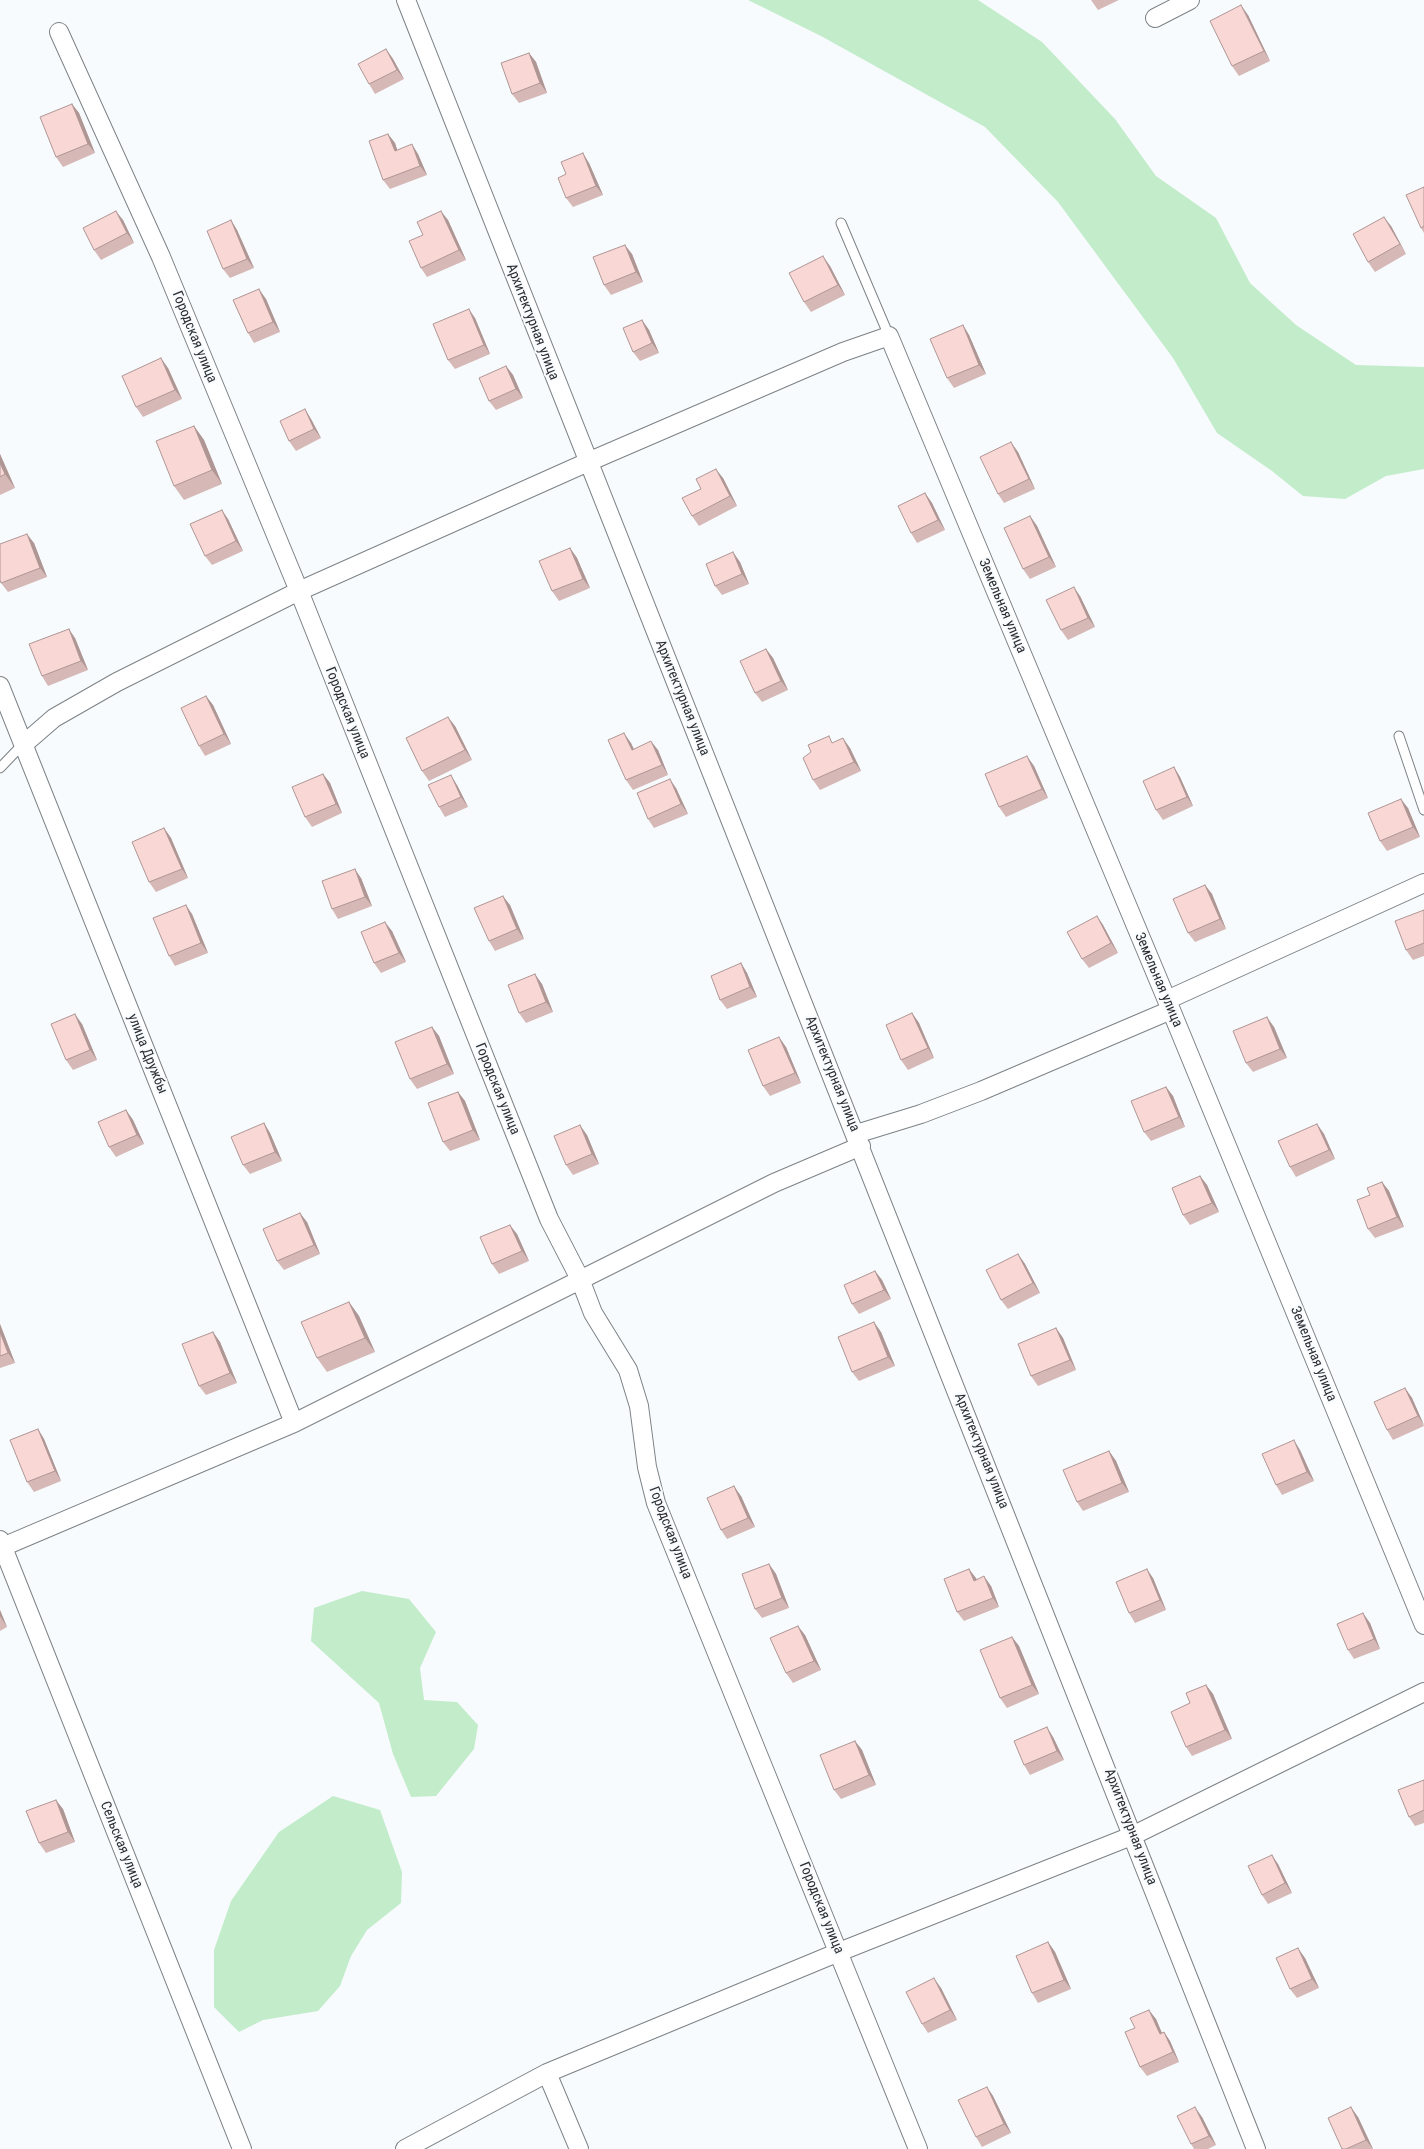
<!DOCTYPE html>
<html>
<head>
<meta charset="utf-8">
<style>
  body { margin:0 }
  canvas { display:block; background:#f7fbfe }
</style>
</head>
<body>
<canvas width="1424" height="2149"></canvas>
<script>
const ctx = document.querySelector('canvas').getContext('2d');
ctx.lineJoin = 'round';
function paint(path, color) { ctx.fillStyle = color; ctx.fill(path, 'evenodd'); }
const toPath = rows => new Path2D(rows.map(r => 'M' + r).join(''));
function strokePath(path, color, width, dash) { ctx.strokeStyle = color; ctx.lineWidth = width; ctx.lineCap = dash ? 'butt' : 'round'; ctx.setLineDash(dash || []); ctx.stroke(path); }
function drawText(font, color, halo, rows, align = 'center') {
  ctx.font = font + ' "Roboto Condensed",sans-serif'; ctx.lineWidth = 4; ctx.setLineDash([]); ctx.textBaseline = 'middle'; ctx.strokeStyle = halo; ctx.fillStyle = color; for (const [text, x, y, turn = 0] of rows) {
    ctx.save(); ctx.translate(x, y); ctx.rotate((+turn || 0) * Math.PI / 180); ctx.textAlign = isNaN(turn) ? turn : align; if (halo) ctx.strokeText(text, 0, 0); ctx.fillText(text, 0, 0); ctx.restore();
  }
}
paint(toPath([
  [748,0,978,0,1042,42,1115,119,1156,176,1216,218,1250,283,1296,325,1356,365,1424,367,1424,469,1386,476,1345,499,1303,496,1272,471,1217,433,1173,358,1058,202,985,127,821,36],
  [362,1591,409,1599,436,1632,420,1668,424,1700,457,1702,478,1725,474,1749,436,1796,411,1797,393,1754,379,1703,311,1641,314,1608],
  [333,1796,380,1810,402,1872,401,1903,367,1930,351,1956,340,1986,318,2011,263,2020,239,2032,214,2007,214,1950,231,1901,279,1832]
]), '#c2ecca');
const service = toPath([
  [841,223,889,336],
  [1399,736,1424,810],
  [0,768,23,744]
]);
const minor = toPath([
  [406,0,1256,2149],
  [1155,18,1190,0],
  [59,32,161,257,299,591,549,1219,580,1279,593,1313,628,1370,639,1406,647,1467,656,1503,918,2149],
  [0,686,294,1423],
  [24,744,54,718,117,682,299,591,588,462,843,352,889,336,1171,1010,1424,1625],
  [1167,1000,1424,883],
  [856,1134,921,1114,981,1091,1171,1010],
  [0,1540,242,2149],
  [0,1548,294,1423,774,1183,861,1146],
  [547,2073,579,2149],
  [405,2149,547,2073,839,1952,1134,1835,1424,1692]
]);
strokePath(service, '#7c8286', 11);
strokePath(minor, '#7c8286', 20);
strokePath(service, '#fff', 9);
strokePath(minor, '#fff', 18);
paint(toPath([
  [1091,0,1119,0,1098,10],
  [1248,15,1270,61,1239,76,1232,66],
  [386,49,393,59,404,79,375,94,369,84],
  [529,53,536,62,547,93,519,103,512,94],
  [72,104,79,113,95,153,63,167,56,157],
  [388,134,395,143,397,150,418,154,427,175,390,189,383,180],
  [589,163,603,195,573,207,566,198,566,174],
  [1424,187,1424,233,1421,228],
  [123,220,134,243,101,260,94,250],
  [231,220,237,230,254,268,230,278,223,269],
  [448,220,466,260,427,277,421,268,423,235],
  [1391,226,1406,254,1375,272,1368,262],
  [632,254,643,282,611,295,604,285],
  [830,266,845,295,811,312,804,302],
  [266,299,280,332,254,343,248,333],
  [475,318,490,354,455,369,448,360],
  [642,320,649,330,659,353,640,361,633,352],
  [963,325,969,335,986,374,954,388,947,378],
  [506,366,513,375,523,398,496,410,489,401],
  [168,368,182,399,143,417,136,407],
  [305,409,311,419,321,438,296,451,289,441],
  [194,426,204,440,222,484,184,500,174,486],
  [1018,452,1035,489,1004,503,998,494],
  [0,454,15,488,0,495],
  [723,478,737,506,699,526,692,516,701,489],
  [925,493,932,503,945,530,917,543,911,533],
  [1030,516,1037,526,1056,567,1030,579,1023,569],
  [228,519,243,551,212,565,205,556],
  [34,543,47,577,8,592,1,583],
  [570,548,577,558,590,588,559,601,552,591],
  [740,562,749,584,722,595,715,586],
  [1080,596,1095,627,1068,640,1061,630],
  [75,638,88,670,48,686,42,676],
  [766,649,773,658,788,690,762,702,755,693],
  [206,696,213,705,231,744,205,756,199,746],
  [455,726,472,760,429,781,422,771],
  [631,743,634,749,658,750,668,775,633,790,626,780],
  [833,743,850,748,861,771,820,790,813,780],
  [1034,766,1048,798,1006,817,999,807],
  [1174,767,1180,777,1193,806,1163,820,1156,810],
  [323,774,330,783,342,813,312,827,305,817],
  [457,785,468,807,445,817,439,807],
  [676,788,688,814,654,828,648,819],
  [1408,808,1420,837,1387,851,1380,841],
  [164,828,171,838,188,878,156,892,149,882],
  [361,878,372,906,338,919,332,909],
  [1205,885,1212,894,1226,929,1195,942,1188,933],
  [510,905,524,939,495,951,489,941],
  [1424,910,1424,956,1413,960,1406,950],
  [192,914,208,953,175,966,169,956],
  [1097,916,1103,925,1118,953,1089,968,1082,959],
  [392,931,406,962,381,973,374,963],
  [741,963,747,973,757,997,727,1009,720,1000],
  [542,984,553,1012,526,1023,519,1013],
  [912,1013,919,1023,934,1058,908,1070,901,1060],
  [82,1024,97,1060,73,1070,66,1060],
  [432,1027,439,1036,454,1074,417,1089,410,1079],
  [1274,1027,1287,1058,1253,1072,1246,1063],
  [786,1047,801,1083,770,1096,763,1086],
  [1166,1087,1173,1096,1185,1127,1151,1141,1144,1132],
  [458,1092,465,1101,480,1140,450,1151,443,1142],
  [126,1110,133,1120,144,1144,116,1157,109,1147],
  [264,1123,270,1133,282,1161,250,1174,243,1165],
  [1317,1124,1324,1134,1335,1159,1296,1177,1290,1167],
  [587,1135,599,1164,573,1175,566,1165],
  [1200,1176,1207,1185,1219,1212,1190,1225,1183,1215],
  [1382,1182,1389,1191,1404,1227,1375,1238,1368,1229,1370,1195],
  [307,1222,320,1254,284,1270,277,1261],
  [517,1234,529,1261,499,1274,492,1264],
  [1018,1254,1025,1264,1040,1293,1008,1309,1001,1300],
  [875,1271,882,1280,891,1299,859,1314,852,1304],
  [349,1302,359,1316,375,1352,327,1372,317,1358],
  [0,1324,15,1363,0,1368],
  [1056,1328,1063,1338,1076,1370,1038,1386,1031,1376],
  [213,1332,220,1342,237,1383,206,1395,199,1386],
  [881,1332,895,1366,859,1381,852,1372],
  [1405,1388,1412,1398,1424,1426,1393,1440,1387,1430],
  [38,1429,44,1439,61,1481,34,1492,27,1482],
  [1300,1450,1314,1481,1282,1495,1276,1485],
  [1109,1451,1116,1461,1129,1492,1083,1511,1077,1502],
  [741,1496,755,1527,727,1539,721,1530],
  [769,1564,776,1574,789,1608,762,1618,755,1609],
  [976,1578,977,1580,991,1586,999,1607,964,1621,957,1612],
  [1153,1578,1166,1610,1135,1623,1129,1613],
  [0,1610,7,1627,0,1631],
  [1370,1623,1380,1649,1354,1659,1348,1650],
  [805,1635,821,1670,793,1683,786,1673],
  [1012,1637,1019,1646,1039,1694,1007,1708,1000,1698],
  [1206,1685,1213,1694,1232,1739,1192,1756,1186,1747,1190,1703],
  [1053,1737,1064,1760,1030,1775,1024,1765],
  [855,1741,862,1750,876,1785,841,1799,834,1790],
  [1424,1780,1424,1823,1415,1826,1409,1817],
  [63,1809,75,1842,46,1853,39,1843],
  [1278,1864,1292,1893,1268,1904,1262,1895],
  [1048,1942,1055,1952,1071,1989,1038,2003,1032,1993],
  [1305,1958,1319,1988,1297,1998,1290,1989],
  [941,1988,957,2020,928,2033,922,2024],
  [1156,2019,1162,2033,1164,2032,1170,2041,1179,2062,1147,2076,1140,2067],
  [987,2087,993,2096,1011,2133,982,2147,976,2137],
  [1202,2117,1216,2145,1208,2149,1194,2149,1191,2144],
  [1358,2117,1373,2149,1342,2149]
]), '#d6b9b7');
paint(toPath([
  [1241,5,1248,15,1270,61,1264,51],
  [386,49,393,59,404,79,397,70],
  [529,53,536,62,547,93,540,83],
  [72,104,79,113,95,153,88,144],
  [388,134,395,143,401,161,395,151],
  [412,144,418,154,427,175,420,166],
  [583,153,589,163,603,195,596,186],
  [116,211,123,220,134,243,127,233],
  [441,211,448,220,466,260,459,250],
  [1384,217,1391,226,1406,254,1400,244],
  [231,220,237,230,254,268,247,259],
  [625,245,632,254,643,282,636,272],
  [823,256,830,266,845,295,838,285],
  [259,289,266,299,280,332,273,322],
  [469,309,475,318,490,354,484,345],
  [642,320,649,330,659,353,652,343],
  [963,325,969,335,986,374,979,365],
  [161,358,168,368,182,399,175,390],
  [506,366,513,375,523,398,516,389],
  [305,409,311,419,321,438,314,429],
  [194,426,204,440,222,484,212,470],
  [1011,442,1018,452,1035,489,1029,479],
  [0,454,15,488,5,474,0,463],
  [716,469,723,478,737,506,730,496],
  [925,493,932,503,945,530,938,520],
  [222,510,228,519,243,551,236,541],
  [1030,516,1037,526,1056,567,1049,557],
  [27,534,34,543,47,577,40,568],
  [570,548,577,558,590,588,583,579],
  [733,552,740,562,749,584,742,574],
  [1074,587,1080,596,1095,627,1088,618],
  [69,629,75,638,88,670,81,661],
  [766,649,773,658,788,690,781,681],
  [206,696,213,705,231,744,224,734],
  [448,717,455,726,472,760,465,750],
  [624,733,631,743,638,759,632,750],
  [843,738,850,748,861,771,854,762],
  [651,741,658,750,668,775,662,765],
  [1027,756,1034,766,1048,798,1042,789],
  [1174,767,1180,777,1193,806,1187,797],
  [323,774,330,783,342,813,336,804],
  [451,775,457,785,468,807,461,797],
  [670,779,676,788,688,814,681,804],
  [1401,799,1408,808,1420,837,1413,827],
  [164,828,171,838,188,878,182,869],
  [355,869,361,878,372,906,365,897],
  [1205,885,1212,894,1226,929,1220,919],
  [503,896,510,905,524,939,517,929],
  [186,905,192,914,208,953,201,943],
  [1097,916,1103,925,1118,953,1111,943],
  [385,922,392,931,406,962,399,953],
  [741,963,747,973,757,997,750,987],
  [535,974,542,984,553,1012,546,1002],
  [912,1013,919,1023,934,1058,928,1048],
  [75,1014,82,1024,97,1060,90,1050],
  [1267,1017,1274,1027,1287,1058,1280,1049],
  [432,1027,439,1036,454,1074,447,1064],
  [779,1037,786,1047,801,1083,795,1073],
  [1166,1087,1173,1096,1185,1127,1179,1117],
  [458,1092,465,1101,480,1140,473,1130],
  [126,1110,133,1120,144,1144,137,1135],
  [264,1123,270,1133,282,1161,275,1152],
  [1317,1124,1324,1134,1335,1159,1329,1150],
  [580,1125,587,1135,599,1164,592,1154],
  [1200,1176,1207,1185,1219,1212,1212,1203],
  [1382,1182,1389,1191,1404,1227,1397,1217],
  [300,1213,307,1222,320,1254,314,1245],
  [510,1225,517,1234,529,1261,522,1251],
  [1018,1254,1025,1264,1040,1293,1033,1283],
  [875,1271,882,1280,891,1299,884,1290],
  [349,1302,359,1316,375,1352,365,1338],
  [874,1322,881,1332,895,1366,888,1357],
  [0,1324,15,1363,8,1353,0,1332],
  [1056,1328,1063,1338,1076,1370,1070,1360],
  [213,1332,220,1342,237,1383,230,1373],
  [1405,1388,1412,1398,1424,1425,1418,1416],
  [38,1429,44,1439,61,1481,55,1471],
  [1294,1440,1300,1450,1314,1481,1307,1472],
  [1109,1451,1116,1461,1129,1492,1122,1483],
  [734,1486,741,1496,755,1527,748,1518],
  [769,1564,776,1574,789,1608,782,1598],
  [969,1569,976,1578,981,1590,974,1581],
  [1147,1569,1153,1578,1166,1610,1160,1600],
  [984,1576,991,1586,999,1607,993,1598],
  [0,1610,7,1627,0,1616],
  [1363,1613,1370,1623,1380,1649,1374,1639],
  [798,1626,805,1635,821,1670,814,1661],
  [1012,1637,1019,1646,1039,1694,1032,1685],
  [1206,1685,1213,1694,1232,1739,1225,1730],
  [1047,1727,1053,1737,1064,1760,1057,1751],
  [855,1741,862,1750,876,1785,869,1775],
  [56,1800,63,1809,75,1842,68,1832],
  [1272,1855,1278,1864,1292,1893,1285,1883],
  [1048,1942,1055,1952,1071,1989,1064,1980],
  [1298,1948,1305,1958,1319,1988,1312,1979],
  [934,1978,941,1988,957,2020,950,2010],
  [1149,2010,1156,2019,1166,2043,1160,2034],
  [1164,2032,1170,2041,1179,2062,1173,2052],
  [987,2087,993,2096,1011,2133,1004,2124],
  [1195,2107,1202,2117,1216,2145,1209,2136],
  [1351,2107,1358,2117,1373,2149,1366,2140]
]), '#ae9695');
const building = toPath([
  [1241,5,1264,51,1232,66,1210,21,1241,5],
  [386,49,397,70,369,84,358,64,386,49],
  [529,53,540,83,512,94,501,63,529,53],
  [72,104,88,144,56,157,40,117,72,104],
  [388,134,395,151,412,144,420,166,383,180,369,141,388,134],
  [583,153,596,186,566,198,558,178,566,174,561,162,583,153],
  [1424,187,1424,226,1421,228,1406,195,1424,187],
  [116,211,127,233,94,250,83,228,116,211],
  [441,211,459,250,421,268,409,241,423,235,417,222,441,211],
  [1384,217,1400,244,1368,262,1353,234,1384,217],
  [231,220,247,259,223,269,207,231,231,220],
  [625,245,636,272,604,285,593,257,625,245],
  [823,256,838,285,804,302,789,273,823,256],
  [259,289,273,322,248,333,233,300,259,289],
  [469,309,484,345,448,360,433,324,469,309],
  [642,320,652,343,633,352,623,328,642,320],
  [963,325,979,365,947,378,930,339,963,325],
  [161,358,175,390,136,407,122,376,161,358],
  [506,366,516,389,489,401,479,378,506,366],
  [305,409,314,429,289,441,280,421,305,409],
  [194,426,212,470,174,486,156,441,194,426],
  [1011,442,1029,479,998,494,980,457,1011,442],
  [0,463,5,474,0,477,0,463],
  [716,469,730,496,692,516,682,498,701,489,696,479,716,469],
  [925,493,938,520,911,533,898,506,925,493],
  [222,510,236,541,205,556,190,524,222,510],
  [1030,516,1049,557,1023,569,1004,528,1030,516],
  [27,534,40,568,1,583,0,580,0,544,27,534],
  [570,548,583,579,552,591,539,561,570,548],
  [733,552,742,574,715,586,706,564,733,552],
  [1074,587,1088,618,1061,630,1046,600,1074,587],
  [69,629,81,661,42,676,29,644,69,629],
  [766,649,781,681,755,693,740,661,766,649],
  [206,696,224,734,199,746,181,708,206,696],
  [448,717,465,750,422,771,406,738,448,717],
  [624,733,632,750,651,741,662,765,626,780,608,740,624,733],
  [829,736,832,743,843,738,854,762,813,780,803,758,811,752,808,745,829,736],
  [1027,756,1042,789,999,807,985,774,1027,756],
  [1174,767,1187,797,1156,810,1143,781,1174,767],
  [323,774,336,804,305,817,292,787,323,774],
  [451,775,461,797,439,807,428,785,451,775],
  [670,779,681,804,648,819,637,793,670,779],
  [1401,799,1413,827,1380,841,1368,813,1401,799],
  [164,828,182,869,149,882,132,842,164,828],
  [355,869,365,897,332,909,322,881,355,869],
  [1205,885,1220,919,1188,933,1173,899,1205,885],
  [503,896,517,929,489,941,474,908,503,896],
  [186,905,201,943,169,956,153,918,186,905],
  [1424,910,1424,943,1406,950,1395,921,1424,910],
  [1097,916,1111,943,1082,959,1067,932,1097,916],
  [385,922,399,953,374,963,361,932,385,922],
  [741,963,750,987,720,1000,711,976,741,963],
  [535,974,546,1002,519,1013,508,985,535,974],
  [912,1013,928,1048,901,1060,886,1025,912,1013],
  [75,1014,90,1050,66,1060,51,1024,75,1014],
  [1267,1017,1280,1049,1246,1063,1233,1031,1267,1017],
  [432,1027,447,1064,410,1079,395,1042,432,1027],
  [779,1037,795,1073,763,1086,748,1050,779,1037],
  [1166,1087,1179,1117,1144,1132,1131,1101,1166,1087],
  [458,1092,473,1130,443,1142,428,1103,458,1092],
  [126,1110,137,1135,109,1147,98,1122,126,1110],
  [264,1123,275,1152,243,1165,231,1137,264,1123],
  [1317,1124,1329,1150,1290,1167,1278,1141,1317,1124],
  [580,1125,592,1154,566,1165,554,1136,580,1125],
  [1200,1176,1212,1203,1183,1215,1172,1188,1200,1176],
  [1382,1182,1397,1217,1368,1229,1357,1200,1370,1195,1367,1188,1382,1182],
  [300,1213,314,1245,277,1261,263,1229,300,1213],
  [510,1225,522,1251,492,1264,480,1237,510,1225],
  [1018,1254,1033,1283,1001,1300,986,1270,1018,1254],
  [875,1271,884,1290,852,1304,844,1285,875,1271],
  [349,1302,365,1338,317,1358,301,1322,349,1302],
  [874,1322,888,1357,852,1372,838,1337,874,1322],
  [1056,1328,1070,1360,1031,1376,1018,1344,1056,1328],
  [0,1332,8,1353,0,1356,0,1332],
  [213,1332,230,1373,199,1386,182,1344,213,1332],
  [1405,1388,1418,1416,1387,1430,1374,1402,1405,1388],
  [38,1429,55,1471,27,1482,10,1440,38,1429],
  [1294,1440,1307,1472,1276,1485,1262,1454,1294,1440],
  [1109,1451,1122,1483,1077,1502,1063,1470,1109,1451],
  [734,1486,748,1518,721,1530,707,1498,734,1486],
  [769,1564,782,1598,755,1609,742,1574,769,1564],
  [969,1569,974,1581,984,1576,993,1598,957,1612,944,1579,969,1569],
  [1147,1569,1160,1600,1129,1613,1116,1582,1147,1569],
  [1363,1613,1374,1639,1348,1650,1337,1624,1363,1613],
  [798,1626,814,1661,786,1673,770,1638,798,1626],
  [1012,1637,1032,1685,1000,1698,980,1650,1012,1637],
  [1206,1685,1225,1730,1186,1747,1171,1712,1190,1703,1186,1693,1206,1685],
  [1047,1727,1057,1751,1024,1765,1014,1741,1047,1727],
  [855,1741,869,1775,834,1790,820,1755,855,1741],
  [1424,1780,1424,1810,1409,1817,1398,1790,1424,1780],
  [56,1800,68,1832,39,1843,26,1811,56,1800],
  [1272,1855,1285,1883,1262,1895,1248,1866,1272,1855],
  [1048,1942,1064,1980,1032,1993,1016,1956,1048,1942],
  [1298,1948,1312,1979,1290,1989,1276,1958,1298,1948],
  [934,1978,950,2010,922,2024,906,1992,934,1978],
  [1149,2010,1160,2034,1164,2032,1173,2052,1140,2067,1125,2032,1135,2028,1130,2018,1149,2010],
  [987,2087,1004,2124,976,2137,958,2100,987,2087],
  [1195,2107,1209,2136,1191,2144,1177,2116,1195,2107],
  [1351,2107,1366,2140,1346,2149,1342,2149,1328,2118,1351,2107]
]);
paint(building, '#f9d7d5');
strokePath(building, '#ae9695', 1);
drawText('14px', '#2b2d2f', '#f7fbfe', [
  ["Архитектурная улица",532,322,69],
  ["Городская улица",194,337,68],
  ["Земельная улица",1002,606,67],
  ["Архитектурная улица",682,698,68],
  ["Городская улица",347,713,68],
  ["Земельная улица",1158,980,67],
  ["улица Дружбы",147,1054,68],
  ["Архитектурная улица",832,1074,68],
  ["Городская улица",497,1089,68],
  ["Земельная улица",1313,1354,68],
  ["Архитектурная улица",981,1451,68],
  ["Городская улица",670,1533,69],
  ["Архитектурная улица",1130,1827,69],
  ["Сельская улица",121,1845,68],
  ["Городская улица",821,1908,68]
]);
</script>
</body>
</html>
